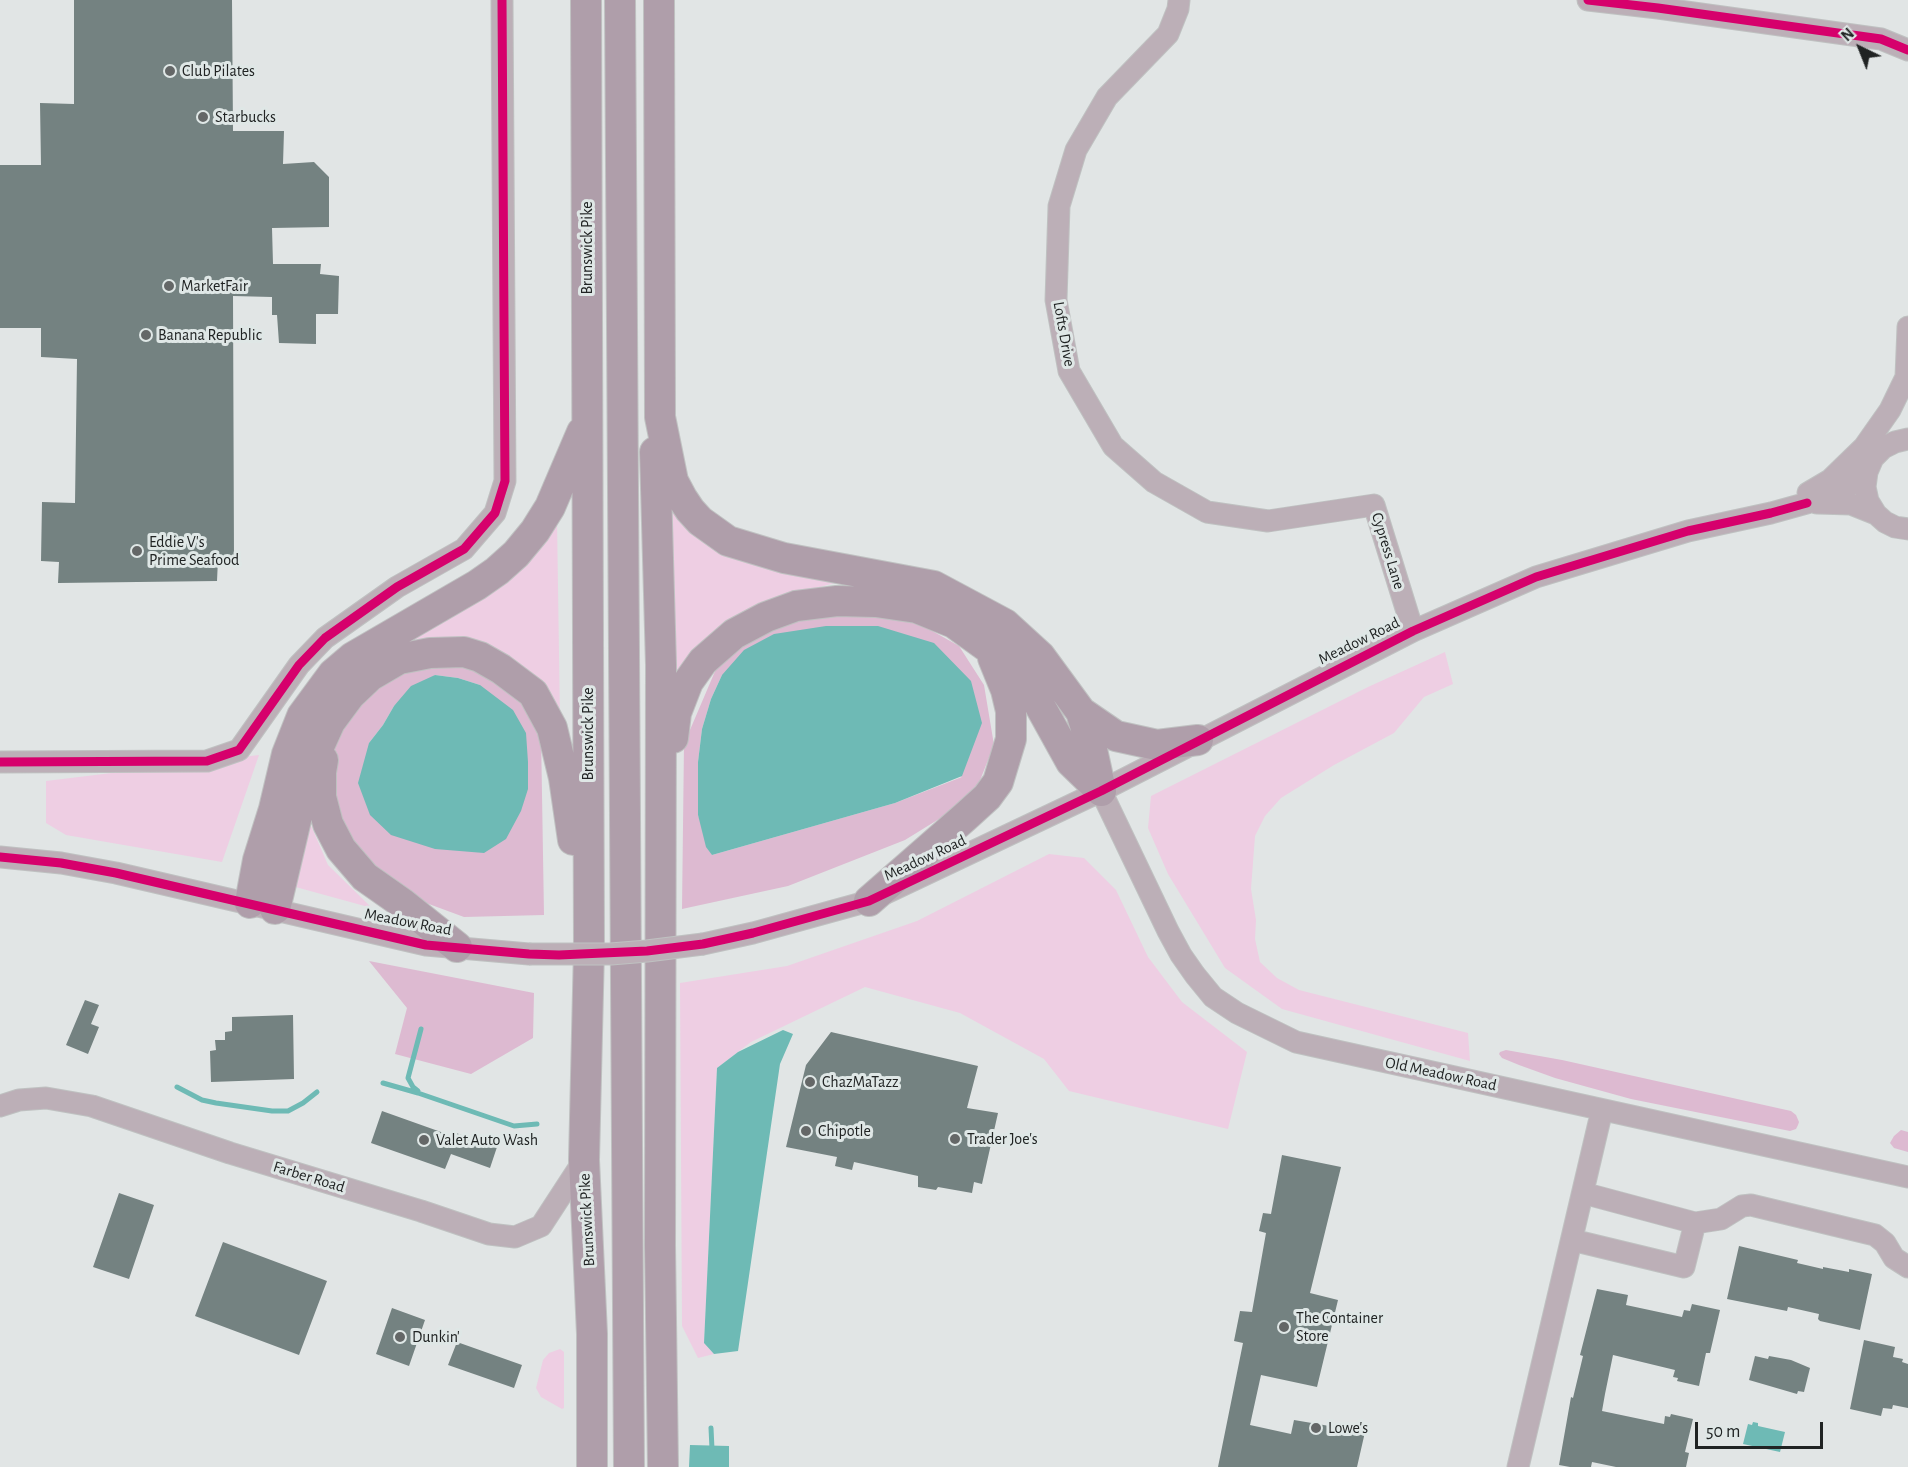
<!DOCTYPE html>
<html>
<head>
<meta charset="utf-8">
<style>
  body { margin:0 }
  #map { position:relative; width:1908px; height:1467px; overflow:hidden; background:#e1e5e5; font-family:"Alegreya Sans",sans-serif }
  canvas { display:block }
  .north { position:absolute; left:1830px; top:18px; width:60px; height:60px; -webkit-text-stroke:4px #dfe7e6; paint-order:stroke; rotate:317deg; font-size:16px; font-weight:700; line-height:24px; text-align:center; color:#202323 }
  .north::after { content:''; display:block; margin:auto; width:21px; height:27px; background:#202323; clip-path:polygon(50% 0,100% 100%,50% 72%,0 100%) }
  .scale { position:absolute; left:1695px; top:1422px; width:128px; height:27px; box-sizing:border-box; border:3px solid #202323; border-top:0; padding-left:8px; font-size:18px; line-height:21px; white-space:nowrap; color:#202323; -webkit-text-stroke:4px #dfe7e6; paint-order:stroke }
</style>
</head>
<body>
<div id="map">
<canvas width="1908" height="1467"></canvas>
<div class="north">N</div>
<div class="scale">50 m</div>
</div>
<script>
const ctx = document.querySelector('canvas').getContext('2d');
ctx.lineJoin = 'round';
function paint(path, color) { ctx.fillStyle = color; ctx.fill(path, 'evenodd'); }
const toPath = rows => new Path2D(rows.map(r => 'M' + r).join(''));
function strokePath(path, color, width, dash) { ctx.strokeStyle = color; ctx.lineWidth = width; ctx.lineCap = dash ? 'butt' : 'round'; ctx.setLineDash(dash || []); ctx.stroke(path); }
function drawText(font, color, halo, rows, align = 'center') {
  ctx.font = font + ' "Alegreya Sans",sans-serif'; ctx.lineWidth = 6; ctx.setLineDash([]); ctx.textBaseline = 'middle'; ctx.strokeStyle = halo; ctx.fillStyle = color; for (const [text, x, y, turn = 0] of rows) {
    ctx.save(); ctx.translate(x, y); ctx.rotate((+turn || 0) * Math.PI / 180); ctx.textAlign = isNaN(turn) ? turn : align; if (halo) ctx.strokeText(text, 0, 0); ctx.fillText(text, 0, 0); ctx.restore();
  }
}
paint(toPath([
  [670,503,838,582,773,600,725,621,676,673],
  [557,520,560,721,463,638,400,640],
  [1445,652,1453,684,1424,697,1394,733,1334,765,1281,798,1265,816,1255,836,1251,889,1256,920,1255,939,1260,962,1277,978,1299,990,1468,1033,1470,1061,1282,1009,1225,968,1168,874,1148,828,1151,796,1368,687],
  [259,755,222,862,66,835,46,823,46,781],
  [307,816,328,865,372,908,292,886],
  [1049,854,1084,858,1116,890,1148,957,1182,1002,1247,1052,1228,1129,1069,1091,1044,1059,960,1013,865,987,751,1042,717,1068,704,1343,714,1354,698,1358,682,1326,680,983,787,966,917,921],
  [560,1349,564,1352,564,1408,562,1409,541,1397,536,1388,543,1360,549,1353]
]), '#eecee3');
paint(toPath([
  [851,611,920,624,959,646,984,685,994,745,973,798,905,840,788,886,682,909,684,744,716,669,754,629],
  [722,675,962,777,895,803,712,855,698,815,698,762,702,729,711,699],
  [459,658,511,684,541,734,544,915,464,917,410,897,345,838,327,792,333,729,363,688,409,664],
  [435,675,458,678,480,685,369,743,383,725,394,706],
  [369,961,534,993,533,1038,471,1074,395,1054,407,1008],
  [1506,1050,1562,1060,1791,1111,1796,1115,1799,1122,1798,1125,1796,1129,1790,1131,1631,1099,1555,1078,1519,1065,1502,1058,1499,1054,1500,1052],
  [1901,1130,1908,1132,1908,1152,1894,1148,1890,1143,1894,1136]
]), '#ddbad1');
paint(toPath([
  [826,626,878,626,934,643,971,681,982,723,962,776,895,803,712,855,706,847,698,815,698,762,702,729,711,699,722,675,744,650,774,634],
  [435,675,458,678,480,685,513,710,526,733,528,762,528,789,521,811,506,839,484,853,435,849,391,835,370,815,358,783,369,743,383,725,394,706,411,686],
  [783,1030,793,1034,780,1064,738,1351,714,1354,704,1343,717,1068,738,1052],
  [1753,1422,1758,1423,1758,1426,1785,1432,1780,1452,1743,1444,1748,1424,1752,1425],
  [690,1445,729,1446,729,1467,689,1467]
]), '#6ebab5');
strokePath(toPath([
  [383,1083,418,1093,514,1126,537,1124],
  [177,1087,202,1100,216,1103,272,1111,288,1111,303,1103,317,1092],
  [418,1091,413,1087,408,1078,421,1029],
  [711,1428,712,1449]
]), '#6ebab5', 5);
paint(toPath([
  [74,0,232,0,233,131,284,131,283,164,314,162,329,177,329,227,272,228,273,264,321,264,320,274,339,276,338,314,316,314,316,344,279,343,277,315,272,315,272,297,233,296,234,560,218,559,217,581,58,583,59,562,41,561,42,502,75,503,77,359,41,357,41,328,0,328,0,165,41,165,40,103,74,104],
  [85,1000,99,1005,91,1024,99,1027,88,1054,66,1045],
  [293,1015,294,1079,211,1082,210,1051,216,1050,215,1040,225,1040,225,1032,232,1031,232,1017],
  [831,1032,978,1066,967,1108,998,1113,982,1184,974,1182,972,1193,938,1187,936,1190,918,1187,918,1176,854,1162,852,1170,835,1166,837,1157,786,1147,806,1065],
  [382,1111,455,1137,456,1133,497,1147,490,1168,451,1154,445,1169,371,1143],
  [1282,1155,1341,1167,1310,1293,1338,1300,1317,1387,1261,1375,1250,1425,1291,1434,1294,1420,1365,1432,1357,1467,1218,1467,1243,1343,1234,1341,1240,1311,1252,1312,1266,1233,1259,1231,1263,1213,1271,1214],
  [119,1193,154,1205,129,1279,93,1267],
  [223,1242,327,1281,299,1355,195,1316],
  [1739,1246,1798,1260,1797,1263,1823,1269,1823,1267,1849,1272,1849,1269,1872,1274,1860,1330,1820,1321,1818,1319,1819,1314,1788,1307,1787,1311,1727,1299],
  [1597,1289,1628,1295,1626,1305,1682,1317,1684,1310,1690,1311,1692,1304,1720,1310,1710,1353,1706,1353,1699,1386,1677,1381,1678,1378,1673,1377,1675,1370,1613,1355,1605,1394,1602,1411,1664,1424,1665,1416,1670,1417,1671,1414,1693,1419,1685,1452,1689,1453,1686,1467,1616,1467,1592,1462,1591,1467,1570,1467,1559,1465,1571,1397,1573,1398,1583,1356,1580,1355],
  [392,1308,425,1320,409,1366,376,1354],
  [1864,1340,1895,1347,1893,1357,1903,1359,1902,1362,1908,1364,1908,1408,1893,1405,1892,1409,1883,1408,1881,1416,1850,1409],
  [457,1342,522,1365,514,1388,448,1365],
  [1755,1356,1768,1359,1769,1356,1791,1360,1810,1368,1804,1392,1798,1391,1797,1394,1749,1380]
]), '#748281');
const minor = toPath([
  [1179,0,1178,9,1168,34,1107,97,1076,150,1059,206,1056,300,1069,371,1113,446,1154,482,1207,512,1268,521,1374,505,1413,631],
  [1588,0,1658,8,1881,39,1908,50],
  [1903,389,1906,377,1908,327],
  [1908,439,1895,442,1883,448,1873,458,1867,472,1865,487,1868,501,1876,514,1885,522,1895,527,1908,529],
  [1808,493,1830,480,1864,447,1890,410,1906,377],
  [1817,503,1851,504,1876,514],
  [0,762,207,761,239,750,299,665,325,638,397,587,464,549,495,513,505,481,502,0],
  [1101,791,1168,931,1181,955,1195,975,1213,997,1237,1013,1296,1042,1908,1177],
  [0,857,61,863,116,873,426,945,529,954],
  [703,944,753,933,869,901,1101,791,1413,631,1536,577,1688,531,1771,513,1807,503,1843,490,1867,472],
  [0,1106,19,1100,46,1098,92,1106,230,1153,421,1211,489,1234,515,1237,541,1226,584,1160],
  [1583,1193,1695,1223,1721,1219,1742,1206,1751,1205,1875,1235,1885,1243,1894,1258,1908,1267],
  [1572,1240,1684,1267,1695,1223],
  [1518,1467,1602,1110]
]);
const highway = toPath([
  [586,0,589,949,584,1160,592,1334,592,1467],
  [620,0,629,1467],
  [659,0,660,417,673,481,682,498,690,510,700,521,728,541,784,558,934,586,1005,624,1040,656,1081,712,1091,745,1101,791],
  [655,452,661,665,660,1245,663,1467],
  [1081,712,1116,736,1157,745,1198,740],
  [673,738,676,713,688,682,703,661,734,634,766,617,796,606,837,601,876,602,917,608,954,623,1008,662,1035,697,1071,762,1101,791],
  [323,760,321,772,321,797,328,824,341,849,365,877,402,903,457,947],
  [869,901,965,817,987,797,998,782,1011,739,1011,711,1006,690,993,658],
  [250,903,258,860,274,809,287,754,302,716,333,674,353,657,477,585,497,571,516,554,535,531,550,507,582,432],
  [275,909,307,773,330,722,350,695,370,676,399,659,430,653,464,652,480,657,501,669,533,693,552,728,564,778,573,840]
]);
strokePath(minor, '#bfc1c1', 23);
strokePath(highway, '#bfc1c1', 32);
strokePath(minor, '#bcafb7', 21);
strokePath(highway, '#af9eaa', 30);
const minorBridge = toPath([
  [529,954,611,954,647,951,703,944]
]);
strokePath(minorBridge, '#bfc1c1', 23, []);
strokePath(minorBridge, '#bcafb7', 21);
strokePath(toPath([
  [1588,0,1658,8,1881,39,1908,50],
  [0,762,207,761,239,750,299,665,325,638,397,587,464,549,495,513,505,481,502,0],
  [0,857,61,863,116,873,426,945,529,954,559,955,647,951,703,944,753,933,869,901,1101,791,1413,631,1536,577,1688,531,1771,513,1807,503]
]), '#d6006c', 9);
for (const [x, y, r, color] of [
  [170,71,6,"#646767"],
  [203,117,6,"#646767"],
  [169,286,6,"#646767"],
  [146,335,6,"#646767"],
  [137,551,6,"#646767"],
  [810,1082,6,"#646767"],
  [806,1131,6,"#646767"],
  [955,1139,6,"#646767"],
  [424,1140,6,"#646767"],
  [1284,1327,6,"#646767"],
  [400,1337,6,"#646767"],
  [1316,1428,6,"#646767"]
]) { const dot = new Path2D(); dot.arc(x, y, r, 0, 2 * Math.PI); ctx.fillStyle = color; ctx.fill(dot); strokePath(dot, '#dfe7e6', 2); }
drawText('16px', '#202323', '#dfe7e6', [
  ["Club Pilates",182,71],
  ["Starbucks",215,117],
  ["MarketFair",181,286],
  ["Banana Republic",158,335],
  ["Eddie V's",149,542],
  ["Prime Seafood",149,560],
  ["ChazMaTazz",822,1082],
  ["Chipotle",818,1131],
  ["Trader Joe's",967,1139],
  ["Valet Auto Wash",436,1140],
  ["The Container",1296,1318],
  ["Store",1296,1336],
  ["Dunkin'",412,1337],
  ["Lowe's",1328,1428]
], 'left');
drawText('16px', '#202323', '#dfe7e6', [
  ["Brunswick Pike",587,248,-90],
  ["Lofts Drive",1064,334,80],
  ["Cypress Lane",1388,551,73],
  ["Meadow Road",1359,641,-26],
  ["Brunswick Pike",588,734,-90],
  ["Meadow Road",925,858,-25],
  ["Meadow Road",408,922,11],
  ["Old Meadow Road",1441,1074,12],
  ["Farber Road",309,1177,17],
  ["Brunswick Pike",587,1220,-93]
]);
</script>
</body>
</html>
